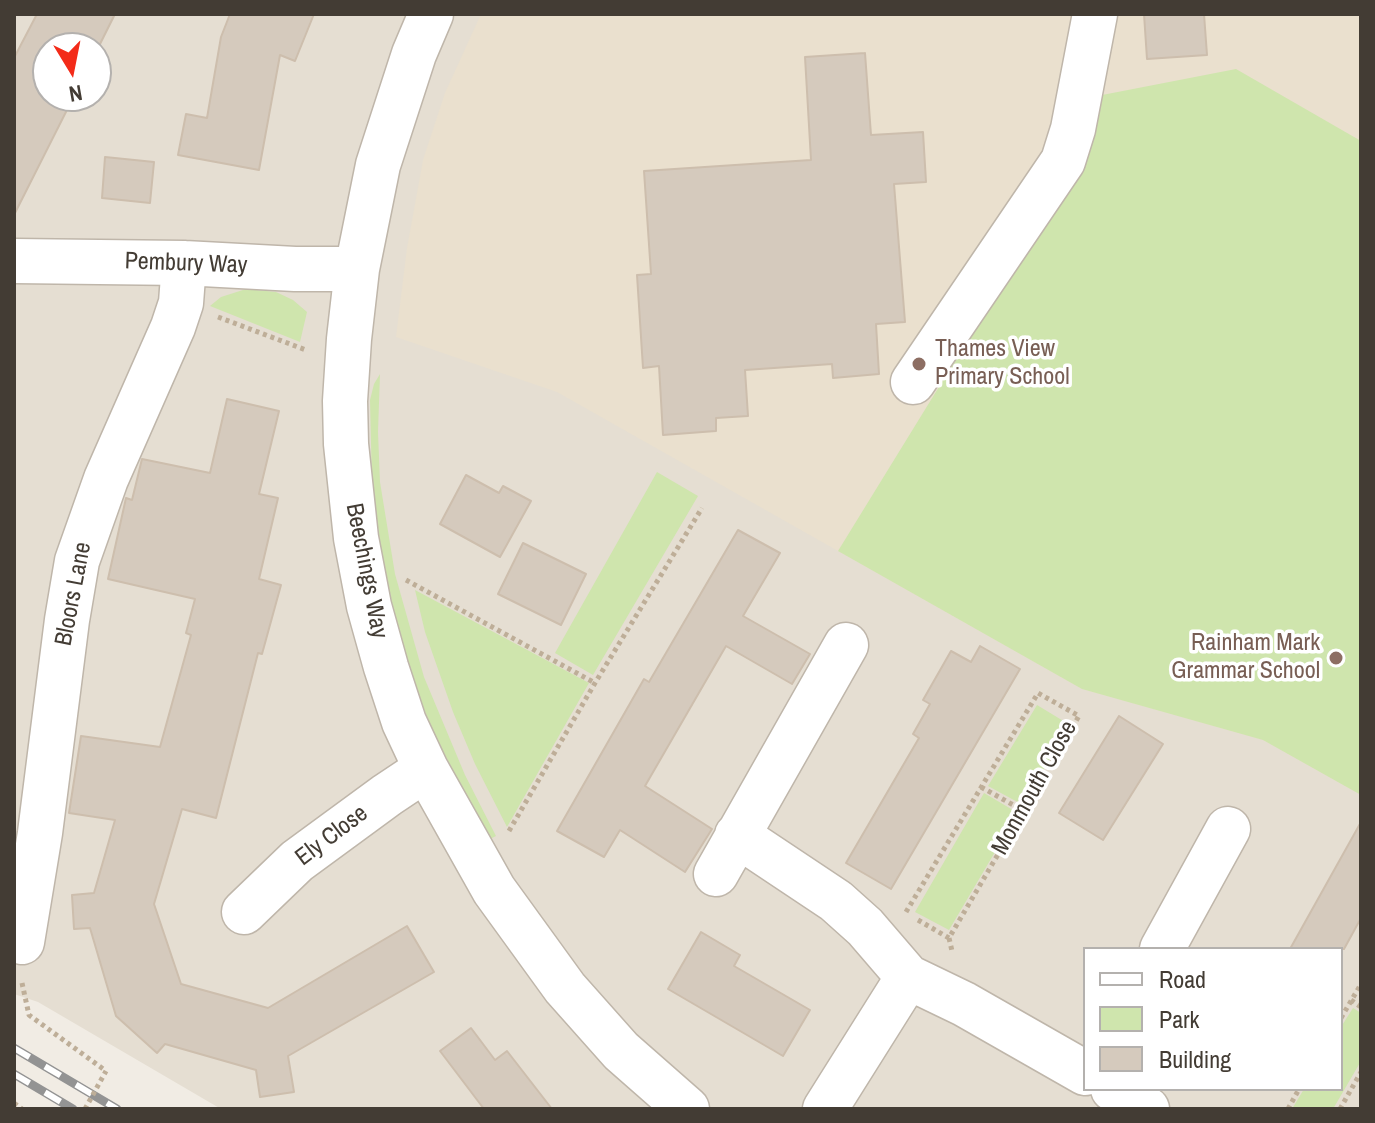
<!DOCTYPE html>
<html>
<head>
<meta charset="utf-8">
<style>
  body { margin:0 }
  #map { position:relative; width:1375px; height:1123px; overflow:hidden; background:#f1ece4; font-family:"Archivo Narrow",sans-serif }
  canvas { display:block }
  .frame { position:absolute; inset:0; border:16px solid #433c34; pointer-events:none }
  .legend { position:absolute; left:1083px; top:947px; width:260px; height:144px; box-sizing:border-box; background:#fff; border:2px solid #b4b1ae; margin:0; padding:10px 14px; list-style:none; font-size:24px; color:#433c34 }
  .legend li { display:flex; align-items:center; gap:16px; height:40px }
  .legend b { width:40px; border:2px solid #b4b1ae }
  .north { position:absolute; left:32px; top:32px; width:80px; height:80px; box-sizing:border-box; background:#fff; border:2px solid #b4b1ae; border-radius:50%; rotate:170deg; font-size:22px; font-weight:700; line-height:32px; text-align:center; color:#433c34 }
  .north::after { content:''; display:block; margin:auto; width:28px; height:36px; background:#f32b19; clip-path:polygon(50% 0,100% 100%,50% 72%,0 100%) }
</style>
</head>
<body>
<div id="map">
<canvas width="1375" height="1123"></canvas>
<div class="frame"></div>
<ul class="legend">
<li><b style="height:10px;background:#fff"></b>Road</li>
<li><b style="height:22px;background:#cfe5ad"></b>Park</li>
<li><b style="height:22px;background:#d5cabd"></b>Building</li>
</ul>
<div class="north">N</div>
</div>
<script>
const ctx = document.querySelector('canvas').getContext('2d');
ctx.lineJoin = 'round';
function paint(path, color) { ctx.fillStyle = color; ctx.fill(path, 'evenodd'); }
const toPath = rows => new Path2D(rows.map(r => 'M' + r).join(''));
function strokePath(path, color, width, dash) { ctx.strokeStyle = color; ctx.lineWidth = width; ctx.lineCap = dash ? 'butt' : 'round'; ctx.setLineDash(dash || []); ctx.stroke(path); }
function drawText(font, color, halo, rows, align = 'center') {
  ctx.font = font + ' "Archivo Narrow",sans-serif'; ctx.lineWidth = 7; ctx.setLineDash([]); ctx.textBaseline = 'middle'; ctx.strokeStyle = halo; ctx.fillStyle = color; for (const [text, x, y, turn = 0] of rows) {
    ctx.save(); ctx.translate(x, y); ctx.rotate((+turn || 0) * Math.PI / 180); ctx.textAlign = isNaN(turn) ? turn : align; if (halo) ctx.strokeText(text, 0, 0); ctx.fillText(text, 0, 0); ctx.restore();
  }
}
paint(toPath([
  [14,14,1361,14,1361,1109,221,1109,38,1002,14,994],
  [48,48,96,48,96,96,48,96],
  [1085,949,1341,949,1341,1089,1085,1089]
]), '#e5ded2');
paint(toPath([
  [481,14,1361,14,1361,795,1263,740,1082,689,557,392,396,337,407,248,423,160,445,93]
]), '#eae0ce');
paint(toPath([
  [1236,69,1361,141,1361,795,1263,740,1082,689,838,551,1073,169,1097,96],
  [246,289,276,292,293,300,307,312,300,342,210,306,221,297],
  [380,374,378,432,380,482,395,574,424,677,465,775,496,836,488,840,436,737,417,693,399,637,381,548,372,486,370,400,374,384],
  [657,472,698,496,593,675,555,653],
  [415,590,589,683,507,827,475,764,453,712,425,632],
  [1037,705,1070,725,1023,805,988,786],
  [984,793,1018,813,949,930,915,912],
  [1353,1008,1361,1013,1361,1061,1333,1109,1292,1109,1304,1089,1341,1089,1341,1027]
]), '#cfe5ad');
const building = toPath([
  [37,14,115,14,96,52,96,48,48,48,48,96,74,96,14,215,14,58,37,14],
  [230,14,314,14,295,61,280,55,259,170,178,155,186,114,207,118,221,37,230,14],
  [1144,14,1204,14,1207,55,1147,59,1144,14],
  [865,53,871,135,923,132,926,182,894,184,905,322,876,324,879,374,833,378,832,364,745,370,748,416,716,418,716,431,663,435,659,366,643,368,637,275,651,274,644,171,811,160,805,57,865,53],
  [105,157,154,162,150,203,102,198,105,157],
  [227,399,279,411,259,494,278,498,259,579,281,585,262,654,258,653,216,818,182,809,154,904,181,984,268,1008,407,926,434,972,288,1056,294,1092,260,1097,256,1070,165,1044,157,1053,116,1016,90,928,74,929,72,895,94,893,115,820,69,813,81,736,160,747,191,635,186,633,195,599,108,579,126,498,132,500,142,459,210,473,227,399],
  [466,475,499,493,503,486,531,501,500,557,440,524,466,475],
  [738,530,780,553,743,616,810,654,792,684,726,646,645,786,712,829,685,872,620,830,604,857,557,831,644,679,649,682,738,530],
  [523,543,586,574,561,625,498,594,523,543],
  [980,646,1020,669,891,889,846,863,919,738,913,734,930,704,923,700,951,651,971,662,980,646],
  [1119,716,1163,744,1103,840,1059,813,1119,716],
  [1361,822,1361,918,1344,949,1290,949,1361,822],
  [701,932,740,955,734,966,810,1010,783,1056,668,989,701,932],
  [471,1028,495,1060,507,1051,552,1109,484,1109,440,1051,471,1028]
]);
paint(building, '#d5cabd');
strokePath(building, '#cdbead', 2);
const minor = toPath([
  [431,14,414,54,378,165,357,269,349,339,345,401,346,444,356,538,369,606,386,667,404,722,426,769,494,890,565,988,621,1051,687,1109],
  [14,261,184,263,295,269,357,269],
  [913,382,1063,161,1073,129,1095,14],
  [737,835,836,901,865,927,908,977,964,1004,1085,1073],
  [716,874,846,645],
  [244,912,297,861,387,795,426,769],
  [22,942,40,833,67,620,77,561,106,479,173,327,181,303,184,263],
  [1162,949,1228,829],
  [1113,1089,1147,1109],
  [825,1109,908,977]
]);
strokePath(minor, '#bfb6aa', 47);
strokePath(toPath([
  [218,317,306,350],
  [406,580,595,683],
  [981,787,1024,811],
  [509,831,595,683,702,508],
  [906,912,1038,693,1079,716,949,938,952,951],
  [918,920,949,938],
  [22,983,29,1015,106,1071],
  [1351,1000,1361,1007],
  [1341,1018,1361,984],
  [14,1103,22,1109],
  [1288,1109,1299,1089],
  [1340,1109,1361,1072]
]), '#beae98', 5, [4, 4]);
strokePath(minor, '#fff', 44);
const rail = toPath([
  [14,1048,117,1109],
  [14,1074,73,1109]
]);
strokePath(rail, '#939393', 9);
strokePath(rail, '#fff', 6, [18]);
strokePath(toPath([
  [85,1109,106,1071]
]), '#beae98', 5, [4, 4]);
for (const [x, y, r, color] of [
  [919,364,8,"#8d6e63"],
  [1336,658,8,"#8d6e63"]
]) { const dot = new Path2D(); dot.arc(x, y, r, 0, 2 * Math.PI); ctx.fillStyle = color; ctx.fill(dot); strokePath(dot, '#fff', 3); }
drawText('24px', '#433c34', '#fff', [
  ["Pembury Way",186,264,2],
  ["Beechings Way",366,571,79],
  ["Bloors Lane",74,594,-79],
  ["Monmouth Close",1035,788,-61],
  ["Ely Close",332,836,-37]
]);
drawText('24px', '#785e54', '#fff', [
  ["Thames View",935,350],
  ["Primary School",935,378],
  ["Rainham Mark",1320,644,"right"],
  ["Grammar School",1320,672,"right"]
], 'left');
</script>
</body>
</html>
